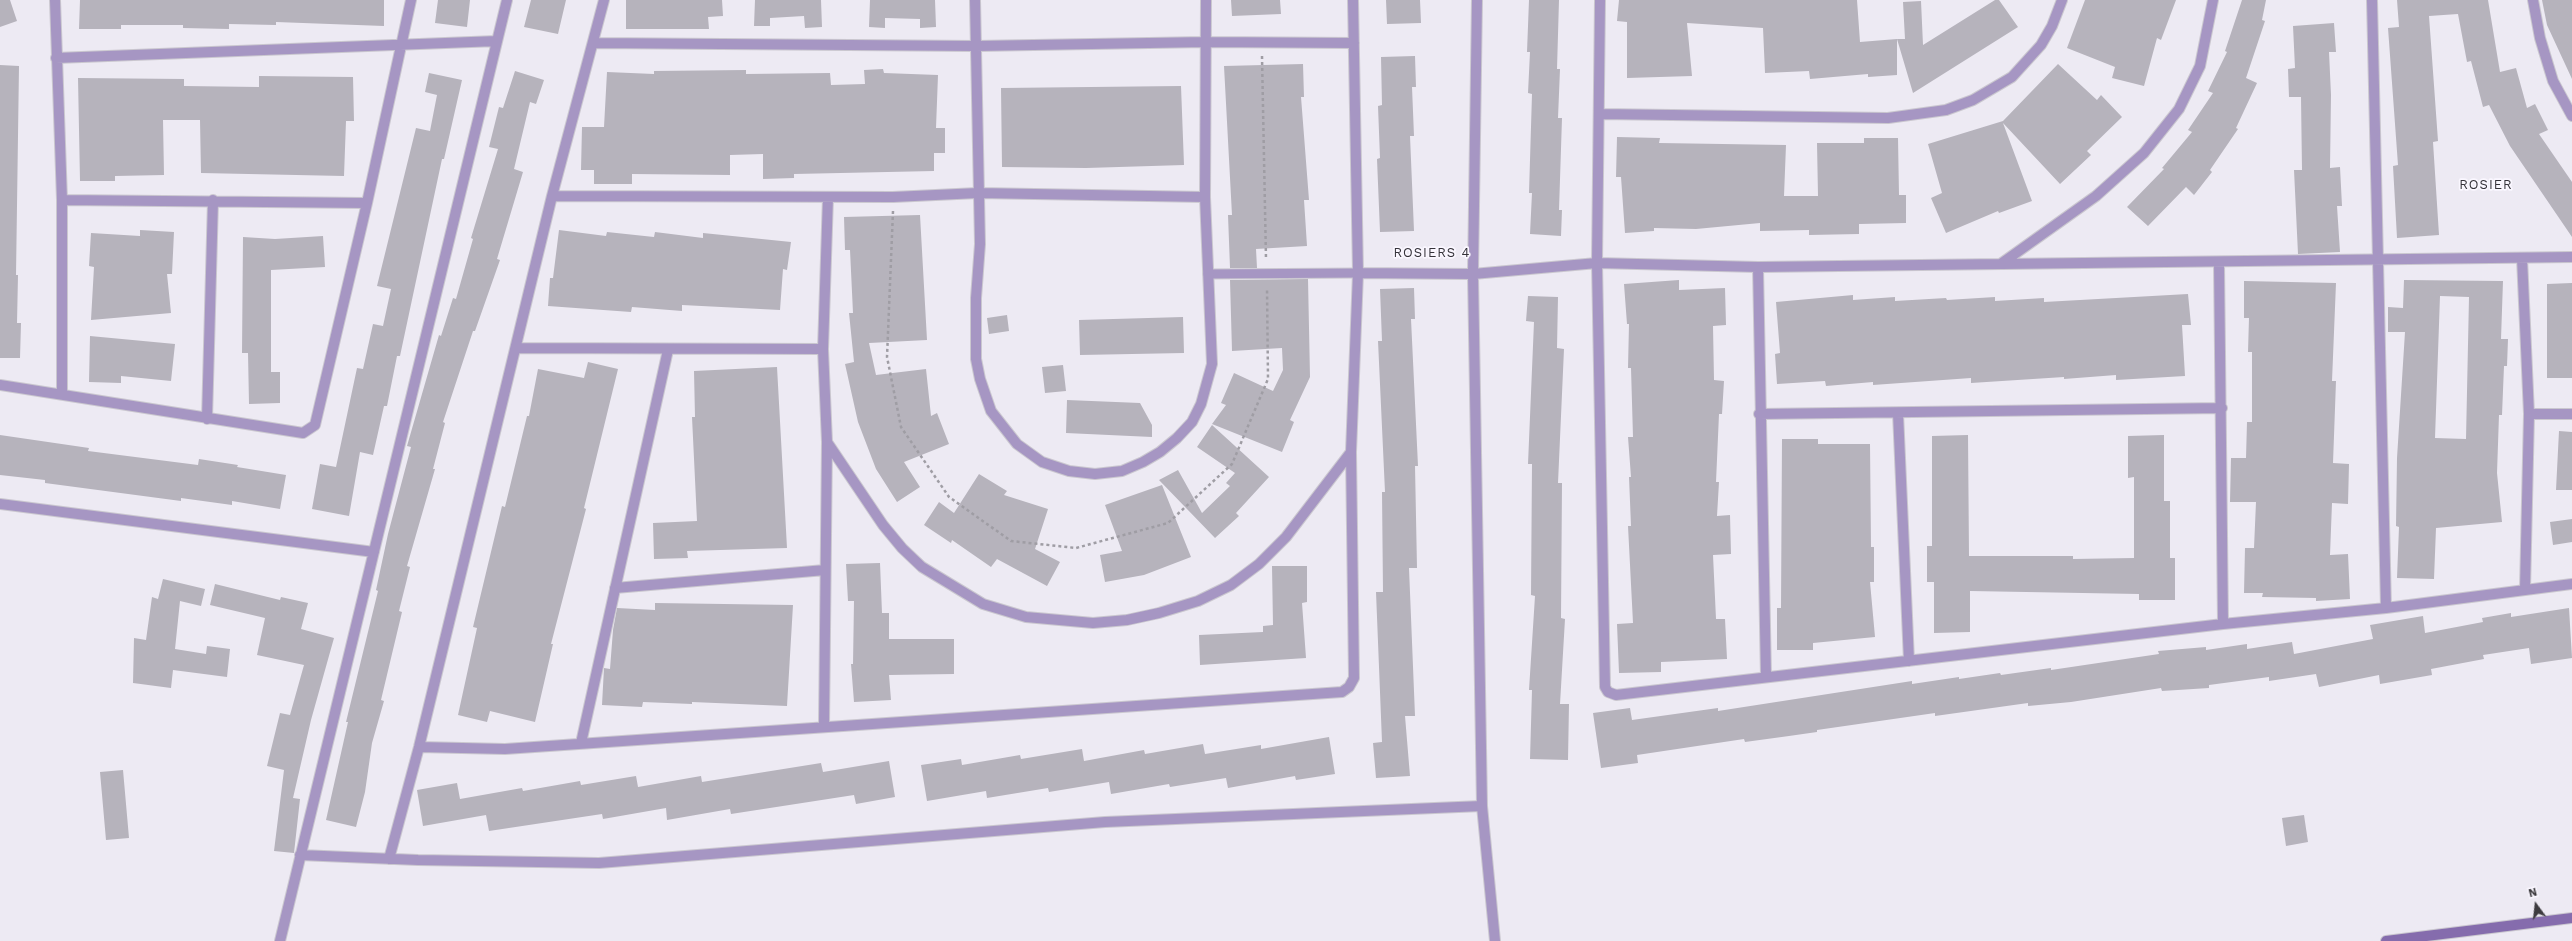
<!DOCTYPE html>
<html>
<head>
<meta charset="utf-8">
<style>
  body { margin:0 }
  #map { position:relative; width:2572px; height:941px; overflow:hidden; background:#edeaf3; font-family:"Work Sans",sans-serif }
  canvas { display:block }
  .north { position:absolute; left:2516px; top:885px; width:40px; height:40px; -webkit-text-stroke:3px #faf7ff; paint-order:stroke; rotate:345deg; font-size:11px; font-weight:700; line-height:16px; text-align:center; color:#3d3b3f }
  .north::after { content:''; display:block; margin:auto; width:14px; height:18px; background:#3d3b3f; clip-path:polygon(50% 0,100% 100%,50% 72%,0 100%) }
</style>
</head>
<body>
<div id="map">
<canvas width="2572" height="941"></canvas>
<div class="north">N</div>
</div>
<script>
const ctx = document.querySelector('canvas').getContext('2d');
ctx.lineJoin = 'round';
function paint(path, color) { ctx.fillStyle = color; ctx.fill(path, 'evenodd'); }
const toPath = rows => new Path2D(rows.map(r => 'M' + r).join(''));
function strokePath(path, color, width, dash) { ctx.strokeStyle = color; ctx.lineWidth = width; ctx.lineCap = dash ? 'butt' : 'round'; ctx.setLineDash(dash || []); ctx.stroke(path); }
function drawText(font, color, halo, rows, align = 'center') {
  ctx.font = font + ' "Work Sans",sans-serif'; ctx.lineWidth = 3.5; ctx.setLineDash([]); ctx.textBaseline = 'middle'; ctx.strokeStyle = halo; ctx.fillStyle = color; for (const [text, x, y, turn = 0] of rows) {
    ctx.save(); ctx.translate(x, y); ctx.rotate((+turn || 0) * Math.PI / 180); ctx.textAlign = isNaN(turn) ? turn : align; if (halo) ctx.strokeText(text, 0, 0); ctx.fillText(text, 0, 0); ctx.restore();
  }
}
paint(toPath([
  [0,0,10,0,17,21,0,27],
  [80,0,384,0,384,26,276,22,276,25,229,24,229,29,183,28,183,25,121,25,121,29,79,29],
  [438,0,470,0,467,27,435,23],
  [531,0,566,0,558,34,524,27],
  [626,0,722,0,723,16,708,17,709,29,626,29],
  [755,0,821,0,822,27,805,28,804,16,770,18,770,26,754,26],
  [870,0,935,0,936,27,920,28,920,19,885,18,885,28,869,27],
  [1231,0,1280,0,1281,14,1232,16],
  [1386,0,1420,0,1421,23,1387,24],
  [1529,0,1559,0,1557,69,1560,69,1558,118,1562,118,1559,210,1562,210,1561,236,1530,234,1532,193,1529,193,1532,94,1528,93,1530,52,1527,52],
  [1619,0,1857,0,1860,42,1897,39,1897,75,1868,77,1868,74,1810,79,1809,71,1765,73,1763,28,1687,23,1692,76,1627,78,1627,22,1617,21],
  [1995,0,1999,0,2018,27,1913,93,1897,39,1905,39,1903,2,1921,1,1923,45],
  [2085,0,2176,0,2161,40,2157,38,2144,86,2112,78,2115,67,2067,48],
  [2242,0,2266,0,2262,20,2265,21,2246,78,2257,83,2236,128,2238,129,2210,170,2212,172,2194,195,2186,187,2148,226,2127,207,2164,169,2162,168,2192,132,2188,130,2213,93,2208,91,2227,52,2225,51],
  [2397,0,2488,0,2500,72,2516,68,2527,108,2535,104,2548,130,2539,134,2572,182,2572,237,2510,146,2489,105,2483,107,2471,61,2467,62,2458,14,2429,16,2438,141,2433,142,2439,235,2397,238,2393,166,2398,165,2388,28,2399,27],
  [2542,0,2572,0,2572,79,2547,25],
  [2334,23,2336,52,2329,52,2331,95,2330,168,2340,167,2342,206,2337,206,2340,252,2298,254,2294,170,2302,170,2301,97,2289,97,2288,69,2295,68,2293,26],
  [1415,56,1416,87,1412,87,1414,136,1410,136,1414,231,1380,232,1377,159,1380,158,1378,106,1382,105,1381,57],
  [1303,64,1304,97,1301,97,1309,200,1304,200,1307,246,1256,249,1257,268,1230,268,1228,215,1232,215,1224,66],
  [2058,64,2097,100,2101,95,2122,117,2087,151,2091,155,2060,184,2003,123,2032,201,1999,213,1998,211,1946,233,1931,198,1942,193,1928,144,2003,121],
  [0,65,19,66,16,275,18,275,17,323,21,323,20,358,0,358],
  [883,69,884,73,938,75,936,128,945,128,945,153,934,153,934,171,794,174,794,178,763,179,763,154,730,155,730,175,632,174,632,184,594,184,594,170,581,170,582,127,604,127,607,72,654,74,654,71,746,70,746,74,830,73,831,85,865,84,864,70],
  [515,71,544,80,536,104,530,102,514,169,523,172,497,259,500,260,475,331,473,331,443,422,445,423,433,469,435,469,407,566,410,567,399,611,402,612,381,700,384,701,372,743,365,792,356,827,326,820,348,722,346,722,378,591,376,590,388,534,411,447,407,446,439,335,441,336,453,298,456,299,473,239,471,238,498,149,489,147,499,107,503,108],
  [429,73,462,80,444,159,442,159,400,356,397,356,387,406,384,406,373,455,360,452,349,516,312,509,320,464,336,467,357,368,363,369,373,324,383,326,391,289,377,286,416,128,430,131,437,95,425,92],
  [259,76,353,77,354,121,346,121,344,176,201,173,200,120,163,120,164,175,115,176,115,181,80,181,78,78,184,79,184,86,259,87],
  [1181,86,1184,165,1086,168,1002,167,1001,88],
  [1617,137,1660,138,1659,143,1786,145,1784,196,1818,196,1817,143,1864,143,1864,138,1898,138,1899,195,1906,195,1906,223,1859,224,1859,234,1809,235,1809,230,1760,231,1760,223,1696,229,1654,228,1654,231,1625,233,1621,177,1616,177],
  [920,215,927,340,869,343,876,375,926,369,931,416,937,413,949,444,904,462,920,487,897,502,876,469,858,422,845,364,854,362,849,313,853,313,850,250,845,250,844,217],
  [140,230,174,232,172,274,167,274,171,313,91,320,94,267,89,266,91,233,140,236],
  [559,230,606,236,607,232,654,237,655,232,703,238,703,233,791,242,787,270,783,269,780,310,682,305,682,311,632,307,631,312,548,306,550,278,553,278],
  [323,236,325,267,271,270,271,372,280,372,280,403,249,404,248,353,242,353,243,237,275,239],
  [1308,279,1310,377,1290,420,1294,422,1282,452,1212,424,1226,405,1221,403,1234,373,1273,391,1283,370,1282,348,1232,351,1230,280],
  [1679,280,1679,290,1725,288,1726,325,1713,326,1714,380,1724,381,1722,414,1719,414,1716,482,1719,482,1717,516,1730,515,1731,554,1713,555,1716,619,1725,619,1727,659,1661,662,1661,672,1619,673,1617,624,1633,623,1628,526,1631,526,1629,477,1631,477,1628,437,1633,437,1631,368,1628,368,1629,324,1627,324,1624,284],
  [2404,280,2503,281,2501,339,2508,339,2507,366,2504,366,2502,415,2499,415,2497,473,2502,522,2436,528,2434,579,2397,578,2399,527,2396,526,2397,458,2405,332,2388,332,2388,307,2403,308],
  [2440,296,2469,297,2466,439,2435,438],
  [2244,281,2336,283,2332,381,2336,381,2333,463,2349,464,2348,504,2332,503,2330,555,2348,554,2350,599,2316,601,2316,598,2262,597,2263,593,2244,593,2245,548,2254,548,2256,502,2230,502,2231,458,2246,458,2247,422,2252,422,2252,352,2248,352,2249,318,2244,318],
  [2572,283,2572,378,2547,378,2547,284],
  [1414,288,1415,319,1411,319,1418,466,1415,466,1417,568,1409,568,1415,716,1405,716,1410,776,1376,778,1373,743,1382,742,1376,592,1383,592,1382,492,1385,492,1378,341,1382,341,1380,289],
  [2188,294,2191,325,2182,325,2185,376,2116,380,2116,375,2064,379,2064,377,1971,383,1971,378,1873,385,1873,382,1826,386,1825,381,1777,384,1775,354,1780,353,1776,302,1853,295,1853,300,1895,297,1895,301,1946,298,1947,300,1995,297,1995,301,2044,298,2044,302],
  [1528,296,1558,297,1557,348,1564,349,1558,483,1562,483,1561,618,1565,619,1560,704,1569,704,1568,760,1530,759,1532,690,1529,690,1535,596,1531,595,1532,464,1528,464,1534,322,1526,321],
  [1007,315,1009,331,989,334,987,318],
  [1183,317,1184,353,1080,355,1079,320],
  [90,336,175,344,171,381,121,376,121,383,89,382],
  [588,362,618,369,584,508,586,509,551,644,553,644,535,722,490,711,487,722,458,715,477,628,473,627,502,506,505,507,527,416,529,416,538,369,584,378],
  [1063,365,1066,391,1045,393,1042,367],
  [777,367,787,548,687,551,688,558,654,559,653,523,697,521,692,417,695,417,694,371],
  [1067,400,1140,403,1152,425,1152,437,1066,433],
  [1212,425,1269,477,1236,513,1239,516,1215,538,1159,480,1178,470,1202,513,1230,486,1226,483,1235,473,1197,447],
  [2559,431,2572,432,2572,490,2556,490],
  [0,435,89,448,88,451,198,465,199,459,238,465,237,467,286,475,280,509,232,501,232,505,181,498,181,501,45,483,45,480,0,475],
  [1968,435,1969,556,2073,556,2073,559,2134,558,2134,477,2128,478,2128,436,2164,435,2164,501,2170,501,2170,558,2175,558,2175,600,2139,600,2139,594,1970,591,1970,632,1934,633,1934,582,1927,582,1927,546,1932,546,1932,436],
  [1782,439,1818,439,1818,444,1870,444,1871,547,1874,547,1874,582,1870,582,1875,637,1813,643,1813,650,1777,650,1777,608,1781,608],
  [979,474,1007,491,1004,495,1048,509,1035,549,1060,562,1047,586,997,559,991,567,952,540,951,543,924,525,939,502,954,513],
  [1162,485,1191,557,1144,575,1105,582,1100,555,1122,551,1105,505],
  [2572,519,2572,542,2553,545,2550,522],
  [880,563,882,613,889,613,889,639,954,639,954,674,889,675,891,700,854,702,851,664,853,664,854,601,848,601,846,564],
  [1272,566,1307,566,1307,602,1302,603,1306,658,1200,665,1199,635,1263,632,1263,626,1273,625],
  [163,579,205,589,201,606,180,601,175,649,206,654,207,646,230,649,227,677,173,670,171,688,133,683,134,638,146,640,152,597,158,599],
  [215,584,280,600,281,597,308,603,301,629,334,638,311,720,293,798,300,799,294,853,274,851,284,770,267,766,280,713,290,715,304,665,257,655,265,618,210,605],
  [655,603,793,605,787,706,692,702,692,704,643,702,642,707,602,705,604,668,610,669,613,630,617,608,655,610],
  [2569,608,2572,658,2531,664,2529,648,2483,655,2484,659,2431,669,2432,675,2380,684,2379,675,2319,687,2316,674,2269,681,2269,677,2209,685,2209,688,2162,691,2161,688,2071,702,2028,706,2028,703,1935,716,1935,713,1817,730,1817,732,1789,736,1745,742,1744,739,1637,755,1638,763,1601,768,1593,713,1630,708,1632,720,1718,708,1718,711,1912,681,1912,684,1959,677,1959,679,2000,673,2001,675,2051,668,2051,670,2159,654,2158,651,2206,647,2206,650,2247,644,2247,649,2292,642,2294,654,2373,639,2370,625,2423,616,2425,633,2483,622,2482,618,2511,613,2511,617],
  [1329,737,1335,774,1296,780,1295,776,1228,788,1226,778,1170,787,1169,784,1111,794,1109,782,1049,792,1048,788,987,798,986,791,927,801,921,765,961,759,962,765,1020,755,1021,759,1082,749,1084,761,1144,750,1145,754,1203,744,1205,754,1261,745,1261,749],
  [889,761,895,797,856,804,854,795,731,814,730,809,667,820,666,808,603,819,602,814,489,831,486,815,423,826,417,790,457,783,460,799,522,788,523,791,580,781,581,785,636,776,638,787,701,776,702,782,821,763,823,772],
  [123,770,129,838,106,840,100,772],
  [2304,815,2308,842,2286,846,2282,818]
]), '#b6b3bc');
const lane = toPath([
  [1208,274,1358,273]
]);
const street = toPath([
  [55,0,62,200,62,393],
  [975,0,980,244,976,298,976,359,980,379,991,411,1017,444,1042,462,1069,471,1095,474,1122,471,1143,462,1160,452,1177,438,1192,422,1201,404,1212,364,1205,197,1206,0],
  [1477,0,1473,274,1482,806,1495,941],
  [1600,0,1597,263,1605,687,1608,692,1616,695,2223,624,2386,608,2572,584],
  [2372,0,2386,608],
  [2533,0,2540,38,2553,81,2572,116],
  [595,43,976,46,1206,42,1354,43],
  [56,58,497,41],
  [1600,114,1888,118,1946,110,1973,100,2012,77,2041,45,2052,26,2062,0],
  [552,196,893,197,978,193,1205,197],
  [62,200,367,203],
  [2522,258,2529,414,2525,590],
  [2002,263,2096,196,2144,153,2179,109,2200,66,2213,0],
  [2219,263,2223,624],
  [1758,267,1766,677],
  [1358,273,1473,274,1597,263,1758,267,2572,257],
  [516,348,823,349],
  [0,385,303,433,315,425,367,203,411,0],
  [1898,413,1909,661],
  [1759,414,2222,408],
  [2529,414,2572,414],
  [207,419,213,200],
  [827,442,883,525,902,548,922,567,983,604,1026,617,1093,623,1127,620,1159,613,1198,601,1231,585,1259,564,1286,537,1351,452],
  [0,504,374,552],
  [615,588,825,570],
  [824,726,827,442,823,349,828,197],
  [581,743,668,350],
  [419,747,505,749,1342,692,1349,687,1354,678,1351,452,1358,273,1353,0],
  [300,855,418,860,599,863,1105,822,1482,806],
  [389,859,419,747,552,196,604,0],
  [280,941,507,0]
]);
const secondary = toPath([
  [2386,941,2572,918]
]);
strokePath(lane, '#cac7cf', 11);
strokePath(street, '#cac7cf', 12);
strokePath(secondary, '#cac7cf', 12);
strokePath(toPath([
  [1262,56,1266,259],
  [893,211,887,357,901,427,949,497,1011,541,1076,548,1168,523,1232,464,1268,379,1267,288]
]), '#9f9da4', 2.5, [3, 3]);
strokePath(lane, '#a696c3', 9);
strokePath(street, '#a696c3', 10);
strokePath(secondary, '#856cad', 10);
ctx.letterSpacing = '1px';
drawText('13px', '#343239', '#faf7ff', [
  ["ROSIER",2486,185],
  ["ROSIERS 4",1432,253]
]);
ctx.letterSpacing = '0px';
</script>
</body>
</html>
